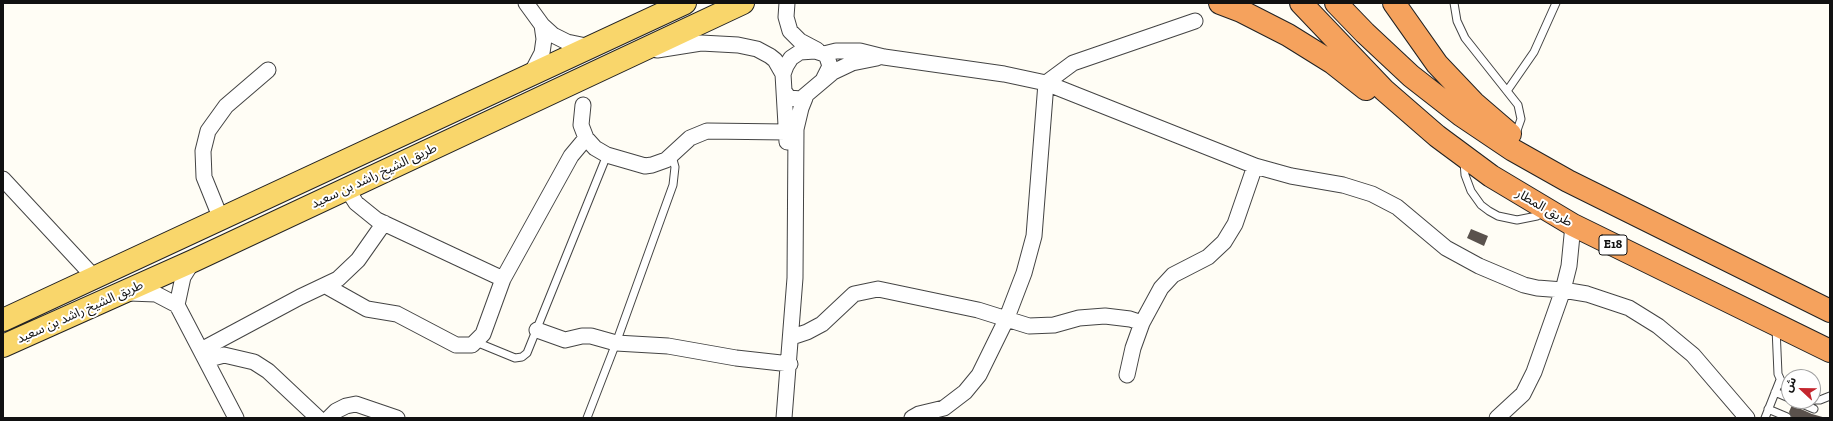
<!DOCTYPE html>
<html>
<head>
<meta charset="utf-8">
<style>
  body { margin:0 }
  #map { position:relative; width:1833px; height:421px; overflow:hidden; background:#fffdf5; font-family:"Zilla Slab","Noto Sans Arabic",serif }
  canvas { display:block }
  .frame { position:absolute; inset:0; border:4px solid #111; pointer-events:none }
  .north { position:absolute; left:1781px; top:369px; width:40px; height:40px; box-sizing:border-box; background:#fff; border:1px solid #a0a0a0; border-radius:50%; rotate:292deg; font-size:11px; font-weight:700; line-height:16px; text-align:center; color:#111 }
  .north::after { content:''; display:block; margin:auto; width:14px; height:18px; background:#c4262e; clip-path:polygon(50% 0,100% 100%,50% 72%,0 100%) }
</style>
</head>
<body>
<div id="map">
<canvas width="1833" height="421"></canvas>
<div class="frame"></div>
<div class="north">ش</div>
</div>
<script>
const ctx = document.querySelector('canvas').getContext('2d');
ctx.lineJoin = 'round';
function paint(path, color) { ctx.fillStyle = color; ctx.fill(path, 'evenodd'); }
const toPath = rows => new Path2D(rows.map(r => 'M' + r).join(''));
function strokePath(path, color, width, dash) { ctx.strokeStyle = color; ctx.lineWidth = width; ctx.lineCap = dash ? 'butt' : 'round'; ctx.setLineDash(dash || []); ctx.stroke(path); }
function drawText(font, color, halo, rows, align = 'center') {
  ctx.font = font + ' "Zilla Slab","Noto Sans Arabic",serif'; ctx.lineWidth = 4; ctx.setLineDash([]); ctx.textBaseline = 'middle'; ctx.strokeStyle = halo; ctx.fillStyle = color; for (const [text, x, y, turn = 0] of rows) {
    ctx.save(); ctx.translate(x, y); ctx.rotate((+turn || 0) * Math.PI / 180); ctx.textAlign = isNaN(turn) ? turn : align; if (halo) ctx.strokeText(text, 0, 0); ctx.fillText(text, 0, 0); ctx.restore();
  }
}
paint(toPath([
  [1471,229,1488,236,1484,246,1467,238],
  [1792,405,1812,414,1826,418,1792,418,1789,412]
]), '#5a524d');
const lane = toPath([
  [1454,3,1457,21,1465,38,1518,105,1521,119,1515,136],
  [1507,91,1534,52,1556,3],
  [1464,162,1465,175,1471,191,1481,205,1489,211,1498,216,1517,220,1537,216,1543,212],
  [1776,328,1778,374,1783,385,1789,390],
  [476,342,515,358,522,357,527,353,607,155],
  [1775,392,1789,398],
  [1813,400,1820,400,1830,396],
  [1795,401,1814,409],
  [1768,409,1787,417],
  [587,418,616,343,673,185,675,167,672,156],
  [1765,418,1780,380]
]);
const street = toPath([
  [526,3,542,25,553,35,567,42,591,47],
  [787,3,786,17,790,31,800,41,817,50],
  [657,50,701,43,738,45,757,49,770,56,775,60,783,74],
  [824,54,836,51,860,51,884,57,1004,74,1046,83,1255,166,1291,176,1343,185,1372,194,1397,207,1446,248,1479,266,1524,285,1537,288,1563,290,1534,372,1523,394,1497,418],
  [530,76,542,53,544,39,542,25],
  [824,78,830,66,827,57,824,54,815,51,800,52,791,58,786,66,783,74,784,91,789,98,801,99,833,72,852,63,877,58],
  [784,91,787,142],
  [583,105,581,125,586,138,595,148,607,155,645,166,652,165,666,160,690,138,707,131,786,132],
  [3,179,94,277],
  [347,189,356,203,377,220,503,279],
  [221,219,204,177,203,151,208,131,226,106,268,70],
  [1573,225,1569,266,1563,290,1587,294,1629,308,1658,326,1693,355,1747,418],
  [326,286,367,309,397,314,456,345,472,345,483,334,503,279,524,241,571,156,586,138],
  [129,293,156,294,177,305,236,418],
  [177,305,183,277,193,261],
  [537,330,565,340,582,336,591,336,616,343,668,346,736,358,790,364],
  [792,337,807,332,822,324,854,294,878,289,978,310,1029,326,1054,325,1079,318,1105,316,1130,319,1142,323],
  [201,350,300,297,338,279,358,260,384,223],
  [206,360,224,355,254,362,268,371,318,418],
  [1127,375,1133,348,1142,323,1161,288,1173,275,1208,257,1224,242,1235,224,1255,166],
  [329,418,336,411,346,406,356,404,397,418],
  [784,418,795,278,796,129,801,108,805,98],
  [912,418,919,414,944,408,965,392,979,375,1006,320,1024,273,1034,236,1046,83,1073,63,1195,21]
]);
const primary = toPath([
  [3,320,685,3],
  [3,346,193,261,743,3]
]);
const highway = toPath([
  [1220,3,1241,11,1288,35,1333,63,1366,89],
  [1301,3,1384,90,1437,136,1491,176,1573,225,1830,351],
  [1336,3,1365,33,1411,76,1461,115,1513,150,1568,181,1830,311],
  [1394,3,1437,64,1474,103,1510,134]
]);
strokePath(lane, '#444', 9);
strokePath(street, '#444', 17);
strokePath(primary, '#222', 24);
strokePath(highway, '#222', 24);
strokePath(lane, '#fff', 7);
strokePath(street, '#fff', 15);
strokePath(primary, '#f9d66b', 22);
strokePath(highway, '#f5a25d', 22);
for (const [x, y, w] of [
  [1613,245,28]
]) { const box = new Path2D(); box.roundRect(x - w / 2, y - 10, w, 20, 3); ctx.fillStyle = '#fff'; ctx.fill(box); strokePath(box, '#111', 1); }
drawText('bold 12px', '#111', null, [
  ["E18",1613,245]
]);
drawText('13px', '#111', '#fff', [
  ["طريق الشيخ راشد بن سعيد",374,176,-25],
  ["طريق المطار",1544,208,30],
  ["طريق الشيخ راشد بن سعيد",80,312,-24]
]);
</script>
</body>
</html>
